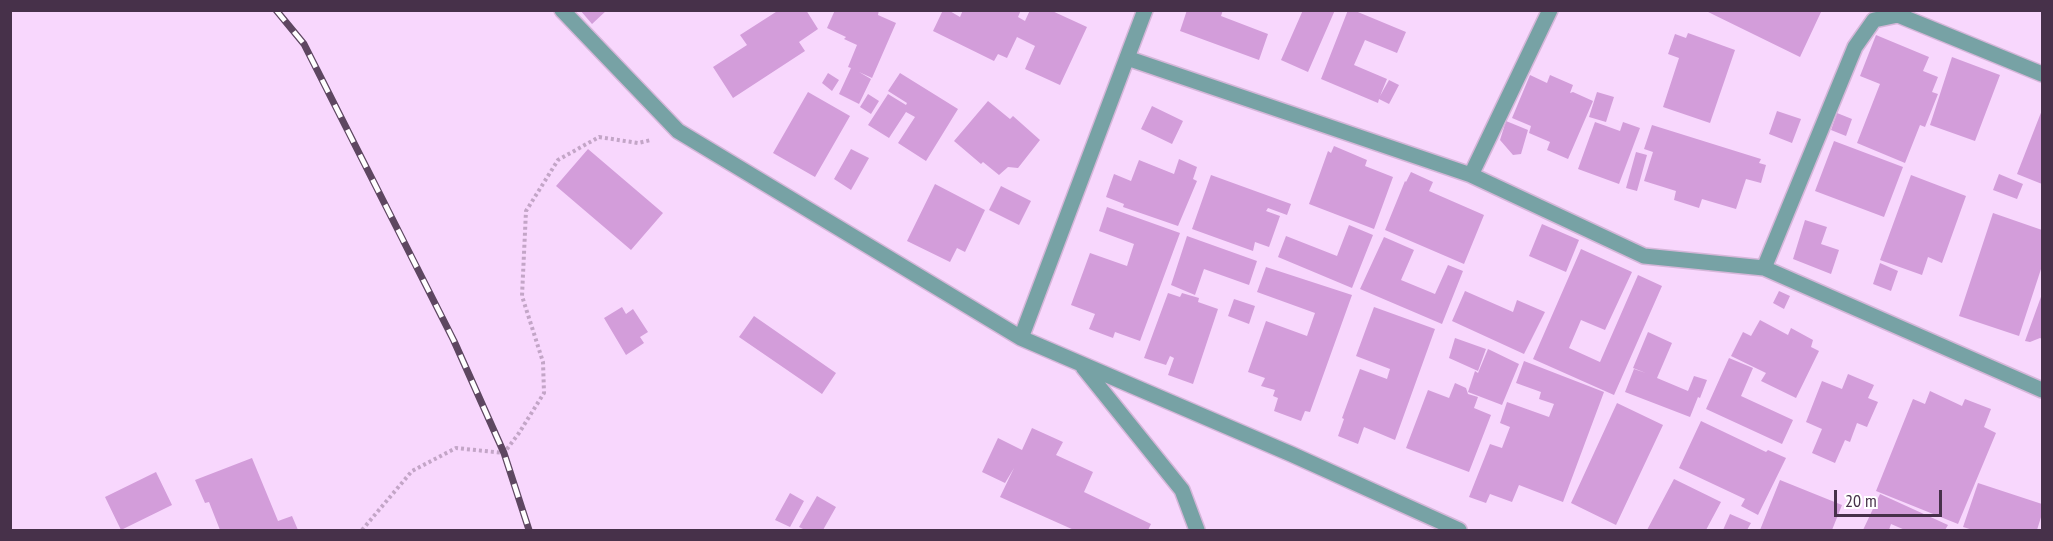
<!DOCTYPE html>
<html>
<head>
<meta charset="utf-8">
<style>
  body { margin:0 }
  #map { position:relative; width:2053px; height:541px; overflow:hidden; background:#f8d7fd; font-family:"PT Sans Narrow",sans-serif }
  canvas { display:block }
  .frame { position:absolute; inset:0; border:12px solid #47314a; pointer-events:none }
  .scale { position:absolute; left:1834px; top:490px; width:108px; height:27px; box-sizing:border-box; border:3px solid #47314a; border-top:0; padding-left:8px; font-size:18px; line-height:21px; white-space:nowrap; color:#47314a; -webkit-text-stroke:4px #fff; paint-order:stroke }
</style>
</head>
<body>
<div id="map">
<canvas width="2053" height="541"></canvas>
<div class="frame"></div>
<div class="scale">20 m</div>
</div>
<script>
const ctx = document.querySelector('canvas').getContext('2d');
ctx.lineJoin = 'round';
function paint(path, color) { ctx.fillStyle = color; ctx.fill(path, 'evenodd'); }
const toPath = rows => new Path2D(rows.map(r => 'M' + r).join(''));
function strokePath(path, color, width, dash) { ctx.strokeStyle = color; ctx.lineWidth = width; ctx.lineCap = dash ? 'butt' : 'round'; ctx.setLineDash(dash || []); ctx.stroke(path); }
paint(toPath([
  [580,10,607,10,592,24],
  [779,10,806,10,818,29,799,42,805,51,733,98,713,67,747,45,740,35],
  [835,10,879,10,878,15,896,23,872,78,859,72,871,79,859,104,839,94,851,68,848,67,857,45,844,39,846,37,827,28],
  [943,10,948,10,960,17,963,10,1021,10,1018,17,1025,21,1030,10,1050,10,1087,27,1060,85,1025,69,1035,46,1017,37,1007,58,998,54,994,61,933,31],
  [1187,10,1223,10,1221,16,1268,34,1259,60,1180,31],
  [1303,10,1335,10,1308,72,1281,60],
  [1348,10,1353,10,1406,32,1397,53,1365,40,1354,65,1387,79,1380,96,1389,80,1399,85,1389,104,1379,99,1378,103,1321,79],
  [1704,10,1817,10,1821,12,1800,57],
  [1688,33,1735,50,1710,123,1663,107,1679,58,1668,54,1675,34,1686,38],
  [1876,35,1929,57,1923,71,1938,77,1932,92,1938,94,1925,127,1920,125,1905,163,1857,143,1880,84,1860,76],
  [1952,57,2000,75,1975,141,1930,125],
  [828,73,839,80,832,91,822,83],
  [900,73,958,109,926,161,898,143,915,117,906,112,889,138,868,125,888,94,906,105,907,103,888,91],
  [1530,75,1547,83,1550,75,1573,85,1570,93,1573,92,1593,101,1568,159,1547,150,1550,142,1529,133,1531,126,1512,118],
  [808,92,850,116,815,177,773,153],
  [1597,92,1614,97,1606,122,1589,117],
  [868,94,879,101,871,114,860,107],
  [988,101,1010,119,1013,116,1040,140,1018,168,1008,167,999,175,983,162,981,164,954,141],
  [1152,106,1183,121,1172,144,1141,129],
  [2042,110,2042,184,2017,174],
  [1777,111,1801,119,1792,143,1769,134],
  [1837,113,1852,119,1846,136,1831,130],
  [1506,121,1528,130,1521,154,1513,155,1500,140],
  [1595,122,1620,131,1623,122,1640,128,1619,184,1578,169],
  [1652,125,1761,159,1759,163,1766,165,1761,183,1746,179,1736,209,1702,199,1699,208,1674,200,1676,191,1644,181,1653,152,1644,149],
  [1834,141,1903,167,1884,217,1815,191],
  [1334,146,1367,160,1365,166,1393,177,1374,229,1309,204,1328,151,1331,153],
  [588,149,663,213,631,250,556,186],
  [851,149,869,158,851,190,834,179],
  [1636,152,1647,155,1637,191,1626,188],
  [1179,159,1197,167,1193,179,1197,181,1178,226,1123,207,1124,204,1106,197,1114,174,1131,181,1139,160,1174,174],
  [1411,172,1433,182,1429,191,1484,215,1464,264,1385,230,1405,181,1406,182],
  [1999,174,2023,184,2017,199,1993,190],
  [1211,175,1291,204,1287,215,1268,208,1266,211,1280,216,1269,247,1255,242,1253,251,1192,229],
  [1911,175,1966,196,1942,263,1928,257,1922,275,1880,260],
  [935,184,985,210,965,252,957,248,950,262,907,241],
  [1001,186,1031,201,1019,225,989,210],
  [1107,207,1180,233,1140,341,1115,332,1113,338,1089,329,1095,314,1071,305,1090,253,1127,266,1134,244,1099,231],
  [1993,213,2042,230,2042,266,2019,336,1959,316],
  [1805,220,1827,227,1821,244,1839,250,1831,274,1793,259],
  [1542,224,1579,240,1566,272,1529,256],
  [1349,225,1373,235,1352,288,1278,257,1286,236,1337,256],
  [1187,236,1257,261,1249,285,1204,269,1195,295,1171,285],
  [1384,237,1414,250,1401,280,1435,294,1448,265,1463,271,1442,324,1360,289],
  [1581,249,1632,272,1605,330,1581,320,1569,348,1600,362,1638,275,1662,286,1614,395,1533,359],
  [1880,263,1898,271,1891,291,1873,284],
  [1266,267,1352,295,1310,412,1305,411,1301,421,1274,411,1278,398,1273,396,1275,390,1261,386,1265,378,1248,372,1266,321,1307,336,1315,313,1257,292],
  [1465,291,1513,312,1517,300,1545,312,1524,354,1452,321],
  [1779,291,1790,296,1784,309,1773,303],
  [1168,293,1180,297,1182,293,1199,298,1198,302,1218,309,1193,384,1168,375,1174,358,1170,356,1166,365,1144,358],
  [2042,294,2042,339,2040,338,2030,342,2025,341],
  [1234,299,1255,306,1249,324,1228,316],
  [622,307,626,314,633,309,648,332,640,337,644,343,626,355,604,318],
  [1374,307,1435,329,1395,440,1364,427,1358,444,1338,436,1344,419,1342,418,1360,369,1387,379,1390,369,1356,356],
  [754,316,836,373,822,394,739,337],
  [1760,320,1788,335,1791,328,1813,340,1811,347,1819,351,1796,398,1761,381,1766,373,1731,356,1743,332,1751,336],
  [1648,332,1672,343,1657,378,1688,391,1694,376,1707,380,1700,398,1698,397,1690,417,1625,392,1634,369,1646,373,1633,368],
  [1455,338,1486,349,1478,371,1449,358],
  [1488,349,1519,364,1502,405,1468,392,1475,371,1478,373],
  [1729,358,1753,368,1741,396,1793,420,1782,444,1706,409],
  [1524,361,1604,392,1563,502,1519,485,1512,502,1490,494,1486,503,1469,497,1490,444,1502,448,1510,427,1500,423,1507,402,1549,417,1554,404,1539,399,1541,392,1516,383],
  [1848,374,1874,385,1868,398,1878,402,1867,427,1857,423,1850,442,1845,440,1835,463,1812,453,1822,429,1806,422,1822,381,1842,389],
  [1455,383,1466,388,1468,394,1478,397,1474,408,1491,415,1469,472,1406,448,1428,390,1449,398],
  [1930,391,1962,406,1965,399,1991,409,1984,427,1996,433,1958,524,1876,491,1913,399,1925,404],
  [1617,403,1663,425,1616,525,1571,503],
  [1701,421,1766,452,1768,450,1786,458,1758,515,1741,506,1745,499,1679,468],
  [1032,428,1063,442,1056,455,1093,472,1084,492,1151,524,1148,530,1074,530,1000,497,1014,468,1005,483,982,472,998,438,1022,450],
  [252,458,278,521,292,516,298,530,220,530,209,502,205,503,195,480],
  [156,472,172,505,121,530,105,497],
  [1674,479,1721,502,1706,530,1647,530],
  [1780,480,1842,505,1832,530,1760,530],
  [1978,483,2042,504,2042,514,2037,530,1973,530,1963,527],
  [790,493,804,501,790,527,775,520],
  [1880,494,1948,525,1945,530,1905,530,1891,524,1889,530,1863,530],
  [817,496,836,507,823,530,805,530,799,527],
  [1730,514,1751,523,1747,530,1723,530]
]), '#d39dda');
const minor = toPath([
  [562,10,678,131,1021,338,1291,454,1459,530],
  [1127,58,1471,175,1644,256,1764,268,2042,390],
  [1471,175,1550,10],
  [1764,268,1855,47,1874,20,1898,15,2042,74],
  [1021,338,1145,10],
  [1083,367,1182,490,1197,530]
]);
strokePath(minor, '#d5b6d9', 18);
strokePath(toPath([
  [362,530,412,471,456,448,504,453,519,433,544,393,543,362,522,296,526,211,558,160,599,137,638,143,651,140]
]), '#c3a5c7', 4, [3, 3]);
strokePath(minor, '#77a2a5', 15);
const rail = toPath([
  [276,10,304,44,454,341,504,453,529,530]
]);
strokePath(rail, '#5e4761', 7);
strokePath(rail, '#fff', 4.5, [14]);
</script>
</body>
</html>
